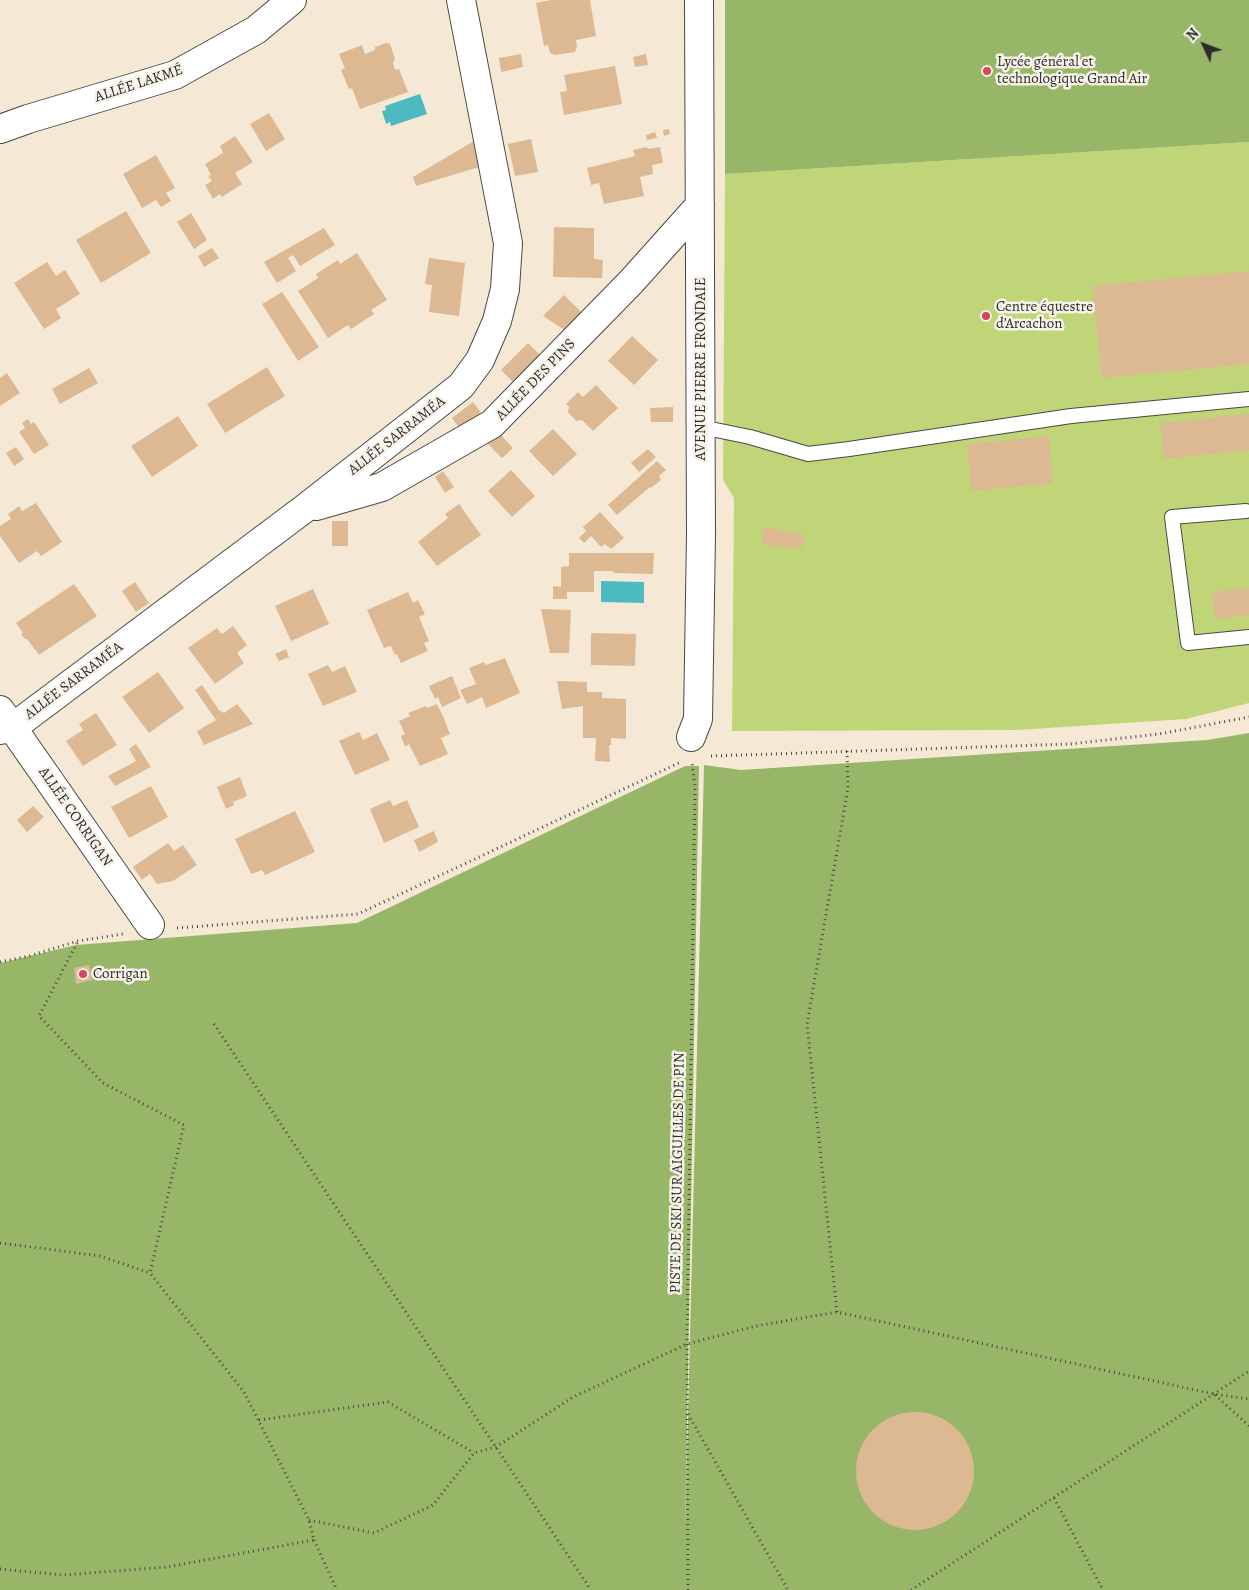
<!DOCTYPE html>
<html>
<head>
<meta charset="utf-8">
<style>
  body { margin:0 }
  #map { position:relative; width:1249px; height:1590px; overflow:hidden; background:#f5e9d6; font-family:Alegreya,serif }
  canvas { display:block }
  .north { position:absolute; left:1179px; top:20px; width:50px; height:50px; -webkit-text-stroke:4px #f7f3e8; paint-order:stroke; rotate:313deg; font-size:14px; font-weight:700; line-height:20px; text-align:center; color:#2b2b2b }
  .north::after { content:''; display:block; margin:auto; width:18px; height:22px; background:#2b2b2b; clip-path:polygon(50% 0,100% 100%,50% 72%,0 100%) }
</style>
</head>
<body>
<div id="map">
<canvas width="1249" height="1590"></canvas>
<div class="north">N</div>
</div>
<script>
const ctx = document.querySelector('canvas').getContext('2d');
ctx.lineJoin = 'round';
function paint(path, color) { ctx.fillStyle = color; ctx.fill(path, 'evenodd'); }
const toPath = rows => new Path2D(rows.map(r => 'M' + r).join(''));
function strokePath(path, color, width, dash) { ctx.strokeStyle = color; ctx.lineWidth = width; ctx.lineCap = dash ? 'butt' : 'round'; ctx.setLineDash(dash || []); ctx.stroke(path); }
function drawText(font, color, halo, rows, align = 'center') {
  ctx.font = font + ' Alegreya,serif'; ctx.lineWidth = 5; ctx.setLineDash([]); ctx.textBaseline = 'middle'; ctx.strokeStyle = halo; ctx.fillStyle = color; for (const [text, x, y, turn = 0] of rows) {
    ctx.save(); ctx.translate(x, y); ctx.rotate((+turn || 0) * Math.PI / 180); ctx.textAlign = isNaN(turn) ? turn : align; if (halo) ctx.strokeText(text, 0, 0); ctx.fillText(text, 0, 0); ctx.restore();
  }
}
paint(toPath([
  [1249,142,1249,703,1186,719,1017,730,732,731,734,498,723,480,725,174]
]), '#c0d578');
paint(toPath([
  [725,0,1249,0,1249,142,725,174],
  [1249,733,1249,1590,0,1590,0,963,76,945,357,923,685,766,699,766,685,1537,704,765,741,770,1207,740]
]), '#98b668');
paint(toPath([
  [420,94,427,114,391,126,390,122,386,124,382,111,386,110,385,106],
  [601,581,644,582,644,603,601,602]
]), '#4cbbc1');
paint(toPath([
  [551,0,590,0,596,36,576,40,577,46,575,52,555,55,550,53,548,45,544,46,536,3],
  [386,43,390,44,395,59,393,63,395,70,399,69,408,92,360,109,352,88,349,89,341,70,345,68,339,54,362,45,365,54,375,50,375,47],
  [521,54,523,67,501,72,499,58],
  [646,54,648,65,635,67,633,57],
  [615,66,622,104,564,115,560,92,567,91,564,75],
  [269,113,285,139,266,151,250,124],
  [669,129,670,134,664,136,663,130],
  [655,132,657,138,647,140,646,135],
  [235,136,253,162,235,173,242,184,222,197,220,194,213,199,205,185,212,181,208,176,211,175,205,164,223,153,220,146],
  [531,139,538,172,515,176,508,144],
  [474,141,479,167,416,186,413,177],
  [647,147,648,149,660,147,663,163,652,165,653,174,640,177,644,196,604,204,599,183,591,185,587,168,635,156,633,150],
  [156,155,175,188,166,193,171,201,161,207,156,200,142,208,123,174],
  [126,211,151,253,101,283,76,240],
  [191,213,207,240,194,249,177,222],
  [554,227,594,228,594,259,603,260,602,278,553,277],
  [324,228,335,245,300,266,293,255,288,258,296,271,277,283,264,262],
  [212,248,219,258,204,267,198,256],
  [357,253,387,300,371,310,374,314,351,329,348,325,328,338,298,291,318,278,316,274,338,260,340,264],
  [429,258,465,263,459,316,429,312,432,285,425,284],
  [47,262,56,276,65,270,80,294,56,309,61,318,44,329,14,283],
  [1249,271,1249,364,1102,378,1092,286],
  [282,292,319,347,298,361,262,304],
  [564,295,582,313,566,331,543,316],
  [632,336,658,360,634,385,608,361],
  [528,343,542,357,514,383,501,370],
  [267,367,285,396,225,433,207,404],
  [89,368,98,383,60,404,52,389],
  [7,373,20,393,0,406,0,378],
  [596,385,618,408,593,431,582,420,576,421,568,412,569,407,566,404,578,392,583,397],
  [473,402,482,414,460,429,452,418],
  [673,407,673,422,651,422,650,408],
  [1249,414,1249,450,1164,459,1160,423],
  [178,416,198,446,152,477,131,446],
  [28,419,31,424,34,422,49,445,34,454,19,432,25,428,22,423],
  [553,429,577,454,553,476,529,451],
  [500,434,513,448,502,458,487,443],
  [1049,436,1053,483,971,491,967,444],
  [16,447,24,459,14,466,6,453],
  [648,449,656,457,639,472,631,463],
  [657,461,666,470,659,476,661,480,651,488,650,487,617,515,608,505],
  [511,470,535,496,512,517,488,491],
  [443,471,454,487,445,493,435,477],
  [36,503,62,542,41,556,37,551,19,563,0,536,0,526,11,519,8,514,19,506,22,511],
  [459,504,481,535,437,566,418,542,448,518,445,514],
  [600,512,624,538,611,549,605,544,601,547,591,536,584,543,579,538,586,531,583,527],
  [332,521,348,521,348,546,332,546],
  [764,527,805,535,802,548,790,546,790,549,761,544],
  [569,553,654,553,653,574,614,573,613,571,594,571,594,592,567,592,567,599,553,599,553,586,561,587,561,567,569,566],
  [135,582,149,603,136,612,122,591],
  [74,584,97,616,39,655,27,639,25,639,21,634,23,633,16,623],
  [1249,588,1249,615,1215,619,1212,592],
  [313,589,329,624,291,641,275,606],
  [408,592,413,603,418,600,425,614,419,617,429,641,424,643,428,651,401,663,397,654,395,655,391,646,384,648,367,610],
  [541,609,571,610,569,653,550,653],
  [233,626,247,645,237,653,244,663,215,684,188,648,217,628,222,634],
  [591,633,636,634,635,666,591,665],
  [286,649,289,657,279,661,275,654],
  [505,658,520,693,486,708,482,697,467,704,460,690,476,684,469,668,484,662,486,665],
  [328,665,332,672,345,666,357,692,323,706,308,674],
  [158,672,184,708,149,733,122,697],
  [452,676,461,698,442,707,438,697,435,699,429,686],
  [557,681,587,682,587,692,602,692,602,698,626,699,626,739,611,738,611,745,609,745,610,762,595,761,596,738,583,738,583,706,562,709],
  [202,685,219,710,224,713,237,704,253,724,204,745,197,731,216,720,195,690],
  [437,704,444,718,444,719,450,734,441,738,448,754,420,766,409,744,405,747,401,736,405,734,399,721,410,716,408,713,426,706,427,708],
  [96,713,117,745,83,766,66,741,83,730,79,724],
  [359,732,363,740,377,733,390,760,355,775,339,741],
  [136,744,151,767,115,786,108,776,136,761,129,749],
  [240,777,247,796,233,802,234,805,226,809,217,787],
  [151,786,168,817,129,838,111,807],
  [390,800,393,806,407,800,419,827,384,843,370,809],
  [33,806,44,817,27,832,17,820],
  [295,811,315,852,265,875,262,870,251,874,235,839],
  [434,831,438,842,419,852,414,840],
  [168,843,174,851,183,845,197,865,173,881,157,884,150,874,142,880,133,867],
  [89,965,92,980,76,984,74,968],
  '856 1471a59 59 0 1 1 118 0a59 59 0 1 1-118 0Z'
]), '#dcb993');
const lane = toPath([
  [701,427,750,437,808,454,849,449,1071,416,1249,399],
  [1246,511,1172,517,1188,643,1249,637]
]);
const street = toPath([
  [0,129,28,119,175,75,256,30,292,0],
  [316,506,382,487,492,424,631,282,700,205],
  [0,710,150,925],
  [0,730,12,728,304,509,461,386,480,360,497,321,505,289,508,243,461,0],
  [691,737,698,719,701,535,699,0]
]);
strokePath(lane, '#494845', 16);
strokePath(street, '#494845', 30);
strokePath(toPath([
  [711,756,1070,744,1159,734,1249,717],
  [177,928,358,914,681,762],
  [0,962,29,956,78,941,123,934],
  [214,1024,591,1590],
  [0,1243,100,1256,150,1273],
  [837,1312,807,1024,848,788,847,751],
  [1215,1395,1249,1426],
  [688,1414,788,1590],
  [259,1420,388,1402,474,1453],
  [1054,1498,1103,1590],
  [309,1520,374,1533,433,1505,474,1453,496,1447,573,1397,687,1344,756,1326,837,1312,1214,1394,1249,1399],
  [314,1540,337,1590],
  [0,1569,63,1575,167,1567,314,1540,309,1520,244,1392,150,1273,184,1125,103,1083,39,1016,78,941],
  [688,1590,687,1344,695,786,692,763],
  [911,1590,1249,1371]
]), '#494845', 3, [1, 4]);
strokePath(lane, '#fff', 14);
strokePath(street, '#fff', 28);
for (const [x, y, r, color] of [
  [987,71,5,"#d1495b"],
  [986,316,5,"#d1495b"],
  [83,974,5,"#d1495b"]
]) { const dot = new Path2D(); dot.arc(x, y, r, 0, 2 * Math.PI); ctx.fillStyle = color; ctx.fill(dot); strokePath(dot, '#f7f3e8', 2); }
drawText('15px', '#2b2b2b', '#f7f3e8', [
  ["Lycée général et",997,62],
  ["technologique Grand Air",997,79],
  ["Centre équestre",996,307],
  ["d’Arcachon",996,324],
  ["Corrigan",93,974]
], 'left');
drawText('15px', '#2b2b2b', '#f7f3e8', [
  ["ALLÉE LAKMÉ",139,84,-18],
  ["AVENUE PIERRE FRONDAIE",701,369,-90],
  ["ALLÉE DES PINS",536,380,-46],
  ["ALLÉE SARRAMÉA",397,436,-38],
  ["ALLÉE SARRAMÉA",74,681,-37],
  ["ALLÉE CORRIGAN",75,817,55],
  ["PISTE DE SKI SUR AIGUILLES DE PIN",678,1173,-89]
]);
</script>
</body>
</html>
